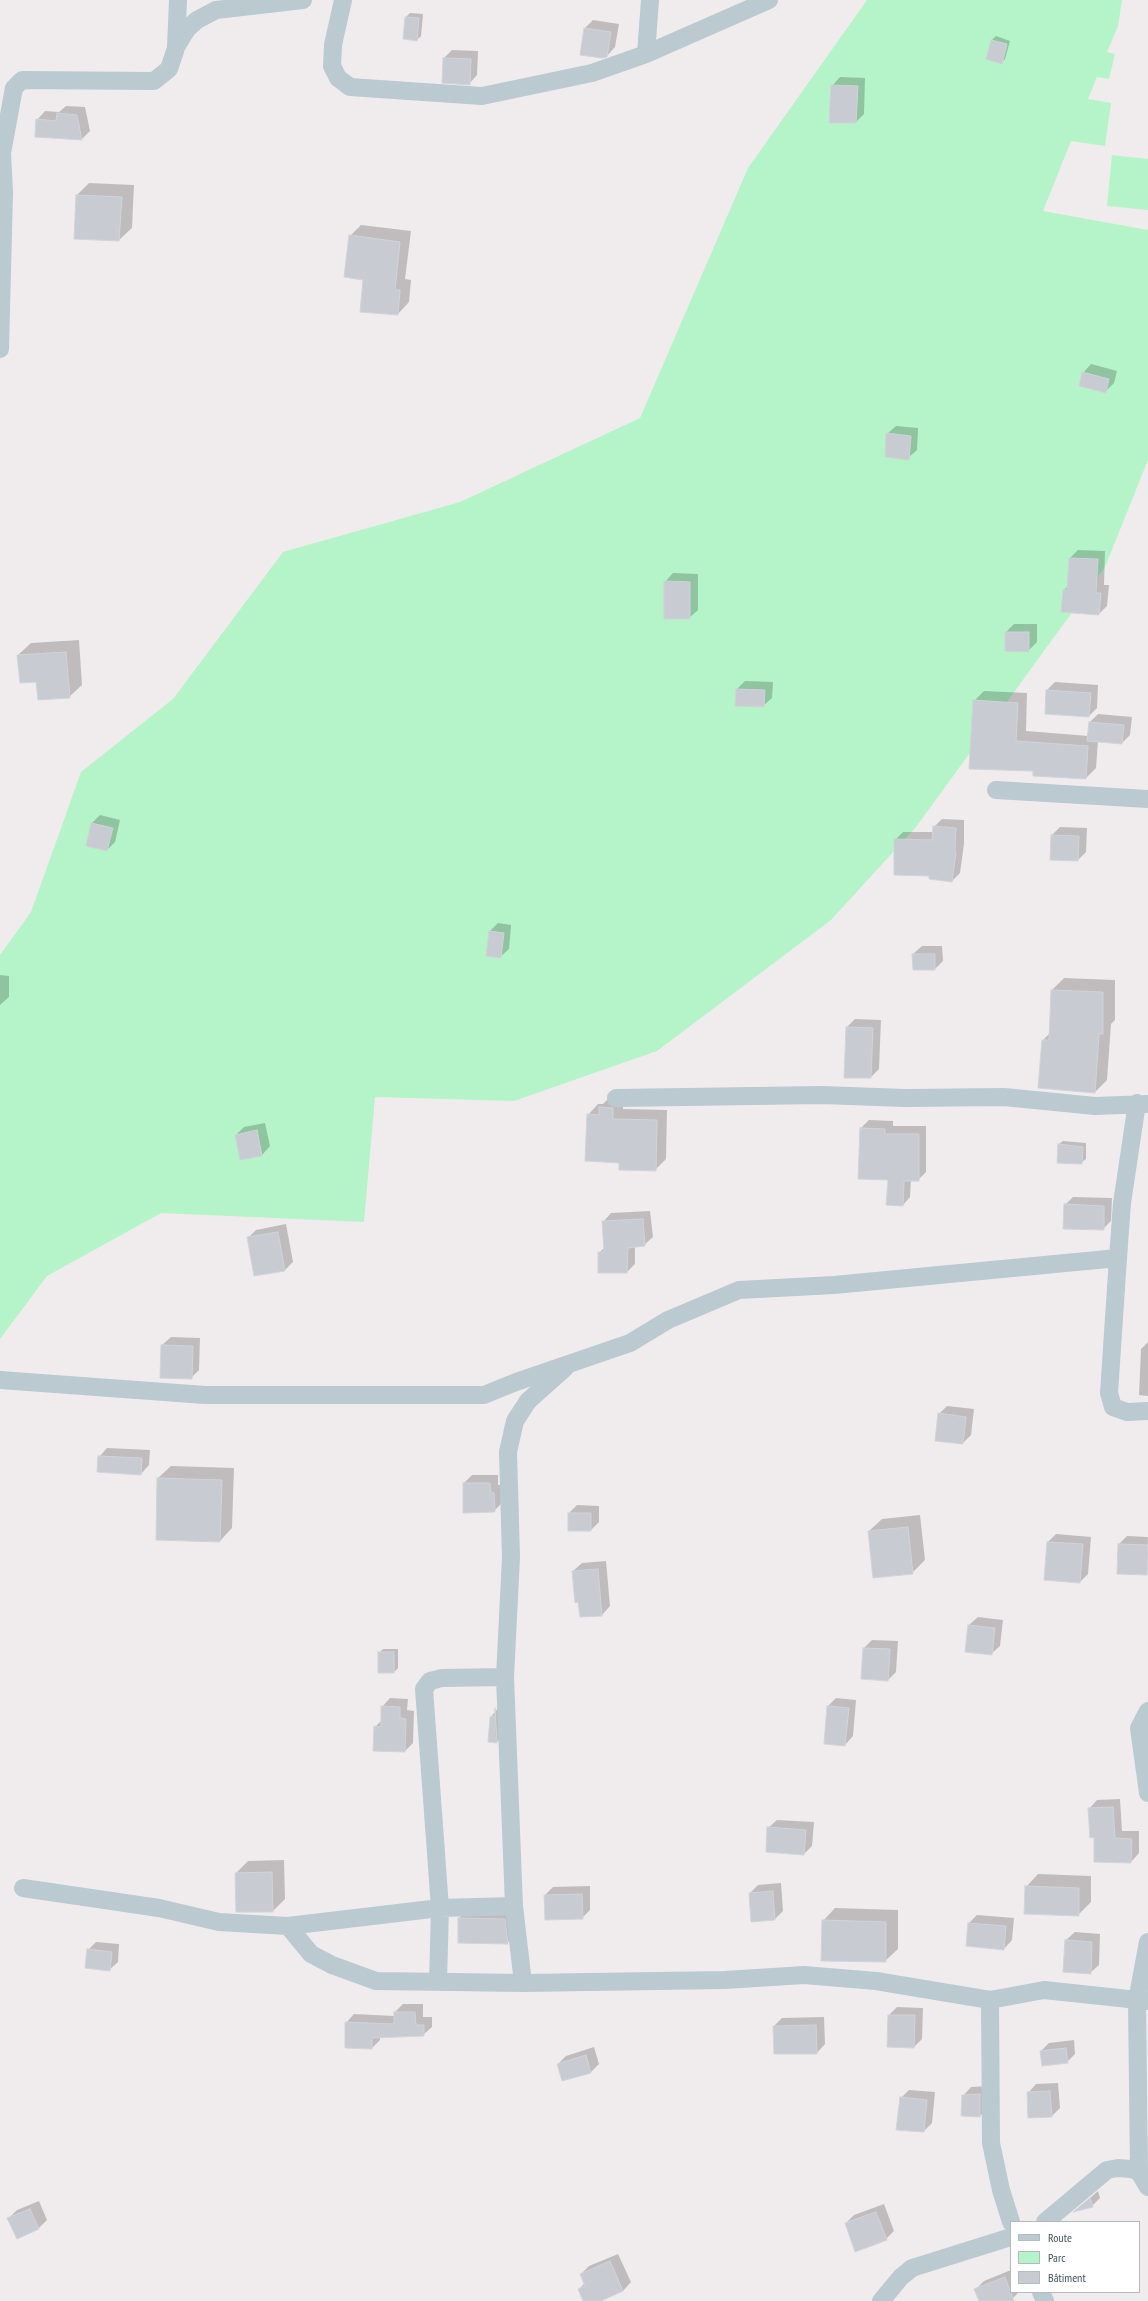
<!DOCTYPE html>
<html>
<head>
<meta charset="utf-8">
<style>
  body { margin:0 }
  #map { position:relative; width:1148px; height:2301px; overflow:hidden; background:#f0eced; font-family:"PT Sans Narrow",sans-serif }
  canvas { display:block }
  .legend { position:absolute; left:1010px; top:2221px; width:130px; height:72px; box-sizing:border-box; background:#fff; border:1px solid #b4babe; margin:0; padding:5px 7px; list-style:none; font-size:12px; color:#43525c }
  .legend li { display:flex; align-items:center; gap:8px; height:20px }
  .legend b { width:20px; border:1px solid #b4babe }
</style>
</head>
<body>
<div id="map">
<canvas width="1148" height="2301"></canvas>
<ul class="legend">
<li><b style="height:5px;background:#bbc9d1"></b>Route</li>
<li><b style="height:11px;background:#b4f4c8"></b>Parc</li>
<li><b style="height:11px;background:#c8ccd2"></b>Bâtiment</li>
</ul>
</div>
<script>
const ctx = document.querySelector('canvas').getContext('2d');
ctx.lineJoin = 'round';
function paint(path, color) { ctx.fillStyle = color; ctx.fill(path, 'evenodd'); }
const toPath = rows => new Path2D(rows.map(r => 'M' + r).join(''));
function strokePath(path, color, width, dash) { ctx.strokeStyle = color; ctx.lineWidth = width; ctx.lineCap = dash ? 'butt' : 'round'; ctx.setLineDash(dash || []); ctx.stroke(path); }
paint(toPath([
  [867,0,1122,0,1118,26,1107,52,1115,54,1109,79,1097,77,1088,99,1111,103,1105,146,1071,141,1043,211,1148,230,1148,460,1105,567,916,827,831,920,657,1051,514,1101,375,1097,364,1222,161,1213,47,1276,0,1339,0,955,31,912,81,772,173,699,283,552,460,502,640,418,748,168],
  [1112,155,1148,159,1148,210,1107,206]
]), '#b4f4c8');
paint(toPath([
  [410,13,423,14,421,36,417,40,404,38,406,17],
  [593,20,619,24,615,47,607,56,585,28],
  [996,36,1010,41,1005,59,1001,63,992,40],
  [452,50,478,51,477,75,469,84,444,58],
  [840,77,865,78,864,114,856,122,830,122,832,86],
  [66,106,85,107,90,131,82,139,36,136,37,120,45,111,59,112],
  [89,183,134,185,132,228,119,240,77,195],
  [361,225,411,231,405,279,411,280,409,302,398,314,364,279,350,236],
  [1091,364,1117,371,1114,383,1105,392,1083,373],
  [896,426,918,428,917,450,908,458,887,434],
  [1078,550,1105,551,1104,585,1109,585,1107,606,1099,614,1064,590,1068,586,1070,558],
  [673,573,698,574,698,610,689,618,665,582],
  [1014,624,1037,624,1037,642,1028,651,1006,632],
  [79,640,82,685,69,697,37,681,18,655,31,643],
  [745,681,773,682,772,698,763,706,737,689],
  [1055,682,1098,685,1097,708,1089,716,1046,713,1047,690],
  [984,691,1027,693,1026,731,1089,736,1090,722,1098,714,1132,717,1130,735,1122,743,1098,741,1096,768,1086,778,1034,770,974,701],
  [100,815,120,820,115,842,107,850,92,823],
  [942,819,964,820,964,844,960,873,952,881,930,875,895,840,903,832,934,832,934,827],
  [1060,827,1087,828,1086,852,1078,860,1052,835],
  [498,923,511,925,509,949,500,957,490,931],
  [922,946,942,946,943,961,935,969,913,954],
  [0,975,9,976,9,997,0,1005],
  [1064,978,1115,980,1115,1020,1111,1024,1107,1080,1095,1092,1043,1040,1050,1033,1052,990],
  [855,1019,881,1020,879,1069,871,1077,847,1027],
  [611,1096,623,1097,623,1109,667,1110,666,1159,655,1170,620,1162,588,1115,598,1104,603,1104],
  [869,1120,893,1121,893,1126,926,1126,926,1172,918,1180,911,1180,910,1197,903,1205,861,1128],
  [265,1123,270,1146,262,1155,236,1135,244,1127],
  [1063,1141,1086,1143,1086,1159,1082,1162,1059,1144],
  [1073,1197,1112,1198,1111,1221,1103,1229,1065,1205],
  [650,1211,653,1237,644,1245,635,1246,635,1264,627,1272,599,1253,604,1248,603,1222,611,1213],
  [286,1224,293,1262,285,1270,248,1238,256,1230],
  [171,1337,200,1338,199,1370,191,1378,162,1345],
  [1148,1342,1148,1396,1139,1395,1141,1349],
  [947,1406,974,1409,971,1435,963,1443,939,1414],
  [107,1448,150,1450,149,1465,141,1474,99,1457],
  [171,1466,234,1468,232,1528,220,1541,158,1478],
  [472,1475,498,1475,498,1485,502,1485,502,1503,494,1511,464,1483],
  [577,1505,599,1506,599,1522,591,1530,569,1513],
  [920,1515,925,1560,912,1573,869,1531,882,1519],
  [1056,1534,1091,1537,1088,1574,1080,1582,1045,1579,1048,1542],
  [1127,1536,1148,1537,1147,1574,1119,1544],
  [606,1561,610,1606,602,1615,573,1571,582,1563],
  [978,1617,1003,1620,1000,1646,991,1654,966,1651,969,1625],
  [872,1640,898,1641,896,1672,888,1680,864,1648],
  [383,1649,398,1649,398,1668,394,1672,379,1653],
  [390,1698,408,1699,407,1710,414,1711,413,1743,405,1751,375,1727,382,1720,382,1707],
  [836,1698,856,1700,853,1736,845,1745,828,1706],
  [504,1701,505,1734,497,1742,490,1718],
  [1120,1799,1122,1831,1139,1831,1139,1853,1131,1862,1095,1836,1089,1809,1097,1800],
  [777,1820,814,1822,812,1846,804,1854,768,1828],
  [284,1860,285,1899,273,1911,236,1873,248,1861],
  [1038,1874,1091,1876,1091,1902,1078,1915,1026,1887],
  [781,1883,783,1911,775,1919,752,1921,750,1893,758,1885],
  [590,1886,590,1910,582,1918,545,1895,553,1887],
  [472,1906,517,1907,520,1930,507,1943,459,1918],
  [835,1908,898,1910,898,1949,885,1961,823,1921],
  [977,1915,1014,1918,1012,1940,1004,1949,969,1923],
  [1075,1932,1100,1934,1099,1965,1090,1973,1066,1940],
  [96,1942,119,1944,118,1962,109,1970,88,1950],
  [403,2004,423,2004,423,2017,432,2017,432,2027,423,2035,380,2036,380,2040,372,2048,346,2023,354,2014,395,2016,395,2012],
  [897,2007,923,2008,922,2039,914,2047,888,2046,889,2015],
  [824,2017,825,2044,817,2053,774,2026,782,2018],
  [1074,2040,1075,2054,1067,2062,1041,2051,1049,2043],
  [594,2047,599,2064,591,2072,562,2080,558,2064,566,2056],
  [1058,2083,1060,2108,1052,2116,1028,2093,1036,2084],
  [988,2086,988,2108,980,2116,963,2096,971,2087],
  [909,2090,935,2092,932,2123,924,2131,901,2098],
  [1098,2191,1100,2198,1092,2206,1076,2210],
  [39,2201,47,2220,39,2228,17,2238,9,2218,17,2210],
  [884,2204,894,2231,886,2239,846,2223,854,2215],
  [618,2254,631,2282,623,2291,599,2301,584,2301,579,2289,585,2283,581,2274,589,2266],
  [1011,2270,1011,2292,1019,2292,1013,2298,1005,2301,980,2301,976,2289,984,2281]
]), '#0003');
const building = toPath([
  [405,17,419,18,417,41,403,39,405,17],
  [584,28,611,32,607,57,602,58,580,55,584,28],
  [991,40,1007,44,1002,64,986,59,991,40],
  [443,58,471,59,470,85,442,83,443,58],
  [831,85,858,86,856,123,829,123,831,85],
  [57,113,77,115,82,140,35,137,36,119,56,121,57,113],
  [76,195,122,197,119,241,74,239,76,195],
  [349,235,400,242,395,290,400,290,398,315,360,312,363,280,344,277,349,235],
  [1082,372,1109,379,1106,393,1079,386,1082,372],
  [886,433,911,436,909,460,885,457,886,433],
  [1069,558,1098,559,1096,593,1101,593,1099,615,1061,612,1063,590,1067,590,1069,558],
  [664,581,690,582,690,619,664,619,664,581],
  [1005,632,1029,632,1029,652,1005,651,1005,632],
  [66,652,70,698,38,700,36,682,20,683,17,655,66,652],
  [736,689,765,690,764,707,735,706,736,689],
  [1046,690,1091,693,1089,717,1045,714,1046,690],
  [973,700,1018,703,1016,741,1088,746,1086,779,1033,776,1033,771,969,769,973,700],
  [1089,722,1124,725,1122,744,1087,741,1089,722],
  [91,823,113,828,107,851,86,846,91,823],
  [933,826,956,828,955,851,956,852,952,882,929,879,929,876,894,875,894,839,932,840,933,826],
  [1051,835,1079,836,1078,861,1050,860,1051,835],
  [489,931,504,933,501,958,486,956,489,931],
  [912,954,935,954,935,970,913,970,912,954],
  [1051,990,1103,992,1103,1034,1099,1034,1095,1093,1038,1088,1042,1040,1049,1040,1051,990],
  [846,1027,873,1028,871,1078,844,1078,846,1027],
  [599,1107,613,1108,613,1119,657,1120,656,1171,619,1170,619,1163,585,1161,587,1114,599,1115,599,1107],
  [860,1128,885,1129,885,1134,919,1134,919,1181,904,1181,903,1206,886,1205,888,1180,858,1179,860,1128],
  [257,1130,262,1156,240,1160,235,1135,257,1130],
  [1058,1144,1083,1147,1082,1164,1057,1163,1058,1144],
  [1064,1204,1104,1206,1104,1230,1063,1229,1064,1204],
  [643,1219,645,1246,628,1248,627,1273,598,1273,598,1252,604,1252,602,1221,643,1219],
  [278,1232,285,1271,254,1276,247,1237,278,1232],
  [161,1345,193,1346,192,1379,160,1378,161,1345],
  [938,1413,966,1417,963,1444,935,1441,938,1413],
  [98,1456,142,1458,141,1475,97,1472,98,1456],
  [157,1478,222,1480,220,1542,156,1540,157,1478],
  [463,1483,490,1483,491,1493,494,1493,495,1512,463,1513,463,1483],
  [568,1513,591,1513,591,1531,568,1531,568,1513],
  [908,1527,913,1574,873,1578,868,1531,908,1527],
  [1047,1542,1083,1544,1080,1583,1044,1580,1047,1542],
  [1118,1544,1148,1545,1147,1575,1117,1574,1118,1544],
  [598,1569,602,1616,580,1617,578,1602,575,1603,572,1571,598,1569],
  [968,1625,995,1628,992,1655,965,1652,968,1625],
  [863,1648,890,1649,888,1681,861,1679,863,1648],
  [378,1652,394,1652,394,1673,378,1673,378,1652],
  [381,1706,400,1707,400,1718,406,1719,405,1752,373,1751,374,1726,381,1727,381,1706],
  [827,1706,849,1708,845,1746,824,1744,827,1706],
  [495,1708,497,1743,488,1742,490,1717,495,1716,495,1708],
  [1113,1807,1115,1838,1132,1839,1131,1863,1094,1862,1094,1837,1090,1838,1088,1808,1113,1807],
  [767,1827,806,1830,804,1855,766,1852,767,1827],
  [272,1872,273,1912,236,1912,235,1873,272,1872],
  [1025,1886,1079,1888,1079,1916,1024,1914,1025,1886],
  [773,1891,775,1920,751,1922,749,1893,773,1891],
  [582,1894,583,1919,545,1920,544,1895,582,1894],
  [458,1918,505,1919,508,1944,458,1943,458,1918],
  [822,1920,886,1922,886,1962,821,1961,822,1920],
  [968,1923,1006,1926,1004,1950,966,1946,968,1923],
  [1065,1940,1092,1942,1091,1974,1063,1972,1065,1940],
  [87,1949,112,1952,110,1971,85,1968,87,1949],
  [394,2012,415,2012,416,2025,424,2025,424,2036,372,2038,372,2049,345,2048,345,2022,394,2024,394,2012],
  [888,2015,915,2015,914,2048,887,2047,888,2015],
  [816,2025,817,2054,774,2054,773,2026,816,2025],
  [1066,2048,1068,2063,1042,2066,1040,2051,1066,2048],
  [586,2055,591,2073,562,2081,557,2064,586,2055],
  [1050,2091,1052,2117,1028,2118,1027,2092,1050,2091],
  [980,2094,980,2117,961,2116,962,2095,980,2094],
  [900,2097,927,2100,924,2132,896,2130,900,2097],
  [1090,2198,1093,2207,1073,2212,1090,2198],
  [30,2209,39,2229,17,2239,7,2218,30,2209],
  [876,2212,887,2240,855,2252,845,2223,876,2212],
  [610,2261,623,2291,601,2301,583,2301,578,2289,585,2286,580,2274,610,2261],
  [1005,2277,1014,2301,979,2301,974,2289,1005,2277]
]);
paint(building, '#c8ccd2');
strokePath(building, '#d0d3d9', 1);
strokePath(toPath([
  [343,0,333,45,332,66,338,78,350,87,482,96,592,73,646,54,769,0],
  [176,47,187,29,197,20,216,10,303,0],
  [646,54,650,0],
  [0,349,4,193,2,153,14,88,22,80,154,81,169,69,176,48,178,0],
  [996,790,1148,799],
  [616,1098,822,1095,905,1098,1004,1097,1095,1106,1148,1104],
  [1118,1258,1109,1393,1113,1407,1127,1412,1148,1411],
  [0,1380,205,1395,484,1395,516,1382,630,1343,668,1320,739,1290,834,1285,1118,1258,1122,1203,1137,1103],
  [1148,1711,1139,1728,1148,1793],
  [23,1888,159,1908,219,1922,288,1926,311,1954,332,1965,376,1981,523,1983,725,1980,804,1975,876,1981,990,2000,1044,1990,1148,2001],
  [288,1926,440,1908,514,1906],
  [1148,1942,1137,2001,1139,2172,1148,2187],
  [438,1982,440,1908,424,1689,430,1681,442,1678,505,1677],
  [523,1983,514,1906,505,1677,511,1557,508,1452,515,1421,528,1401,565,1368],
  [990,2000,991,2143,1001,2190,1011,2222],
  [1045,2222,1107,2170,1118,2168,1131,2169,1148,2175],
  [1041,2292,1045,2301],
  [881,2301,901,2277,912,2268,1011,2237]
]), '#bbc9d1', 18);
</script>
</body>
</html>
